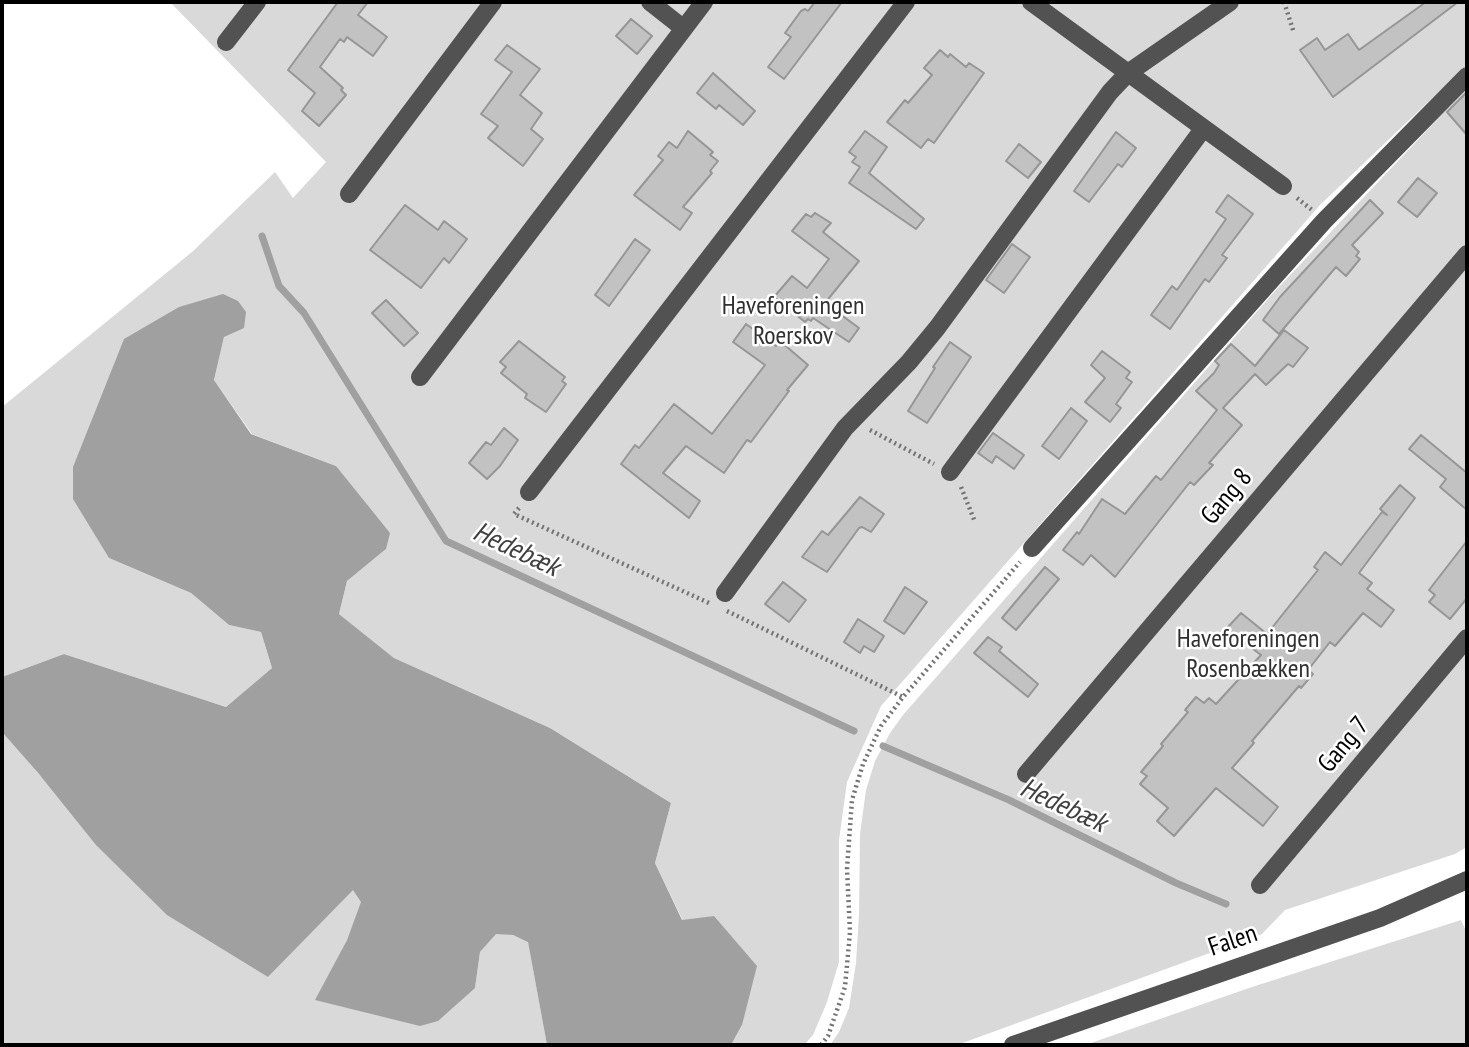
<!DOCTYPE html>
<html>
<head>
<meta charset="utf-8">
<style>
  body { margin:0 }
  #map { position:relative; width:1469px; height:1047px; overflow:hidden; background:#fff; font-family:"PT Sans Narrow",sans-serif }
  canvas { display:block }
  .frame { position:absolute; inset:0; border:4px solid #000; pointer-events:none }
</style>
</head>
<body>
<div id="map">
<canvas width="1469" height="1047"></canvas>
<div class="frame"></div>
</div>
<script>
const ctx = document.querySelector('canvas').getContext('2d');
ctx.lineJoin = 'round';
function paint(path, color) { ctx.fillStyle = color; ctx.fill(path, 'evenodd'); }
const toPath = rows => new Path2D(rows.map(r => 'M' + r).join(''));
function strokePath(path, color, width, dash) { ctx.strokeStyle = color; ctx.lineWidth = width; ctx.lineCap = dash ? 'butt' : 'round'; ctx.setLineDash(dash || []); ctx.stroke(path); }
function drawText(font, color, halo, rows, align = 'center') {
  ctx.font = font + ' "PT Sans Narrow",sans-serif'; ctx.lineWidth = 5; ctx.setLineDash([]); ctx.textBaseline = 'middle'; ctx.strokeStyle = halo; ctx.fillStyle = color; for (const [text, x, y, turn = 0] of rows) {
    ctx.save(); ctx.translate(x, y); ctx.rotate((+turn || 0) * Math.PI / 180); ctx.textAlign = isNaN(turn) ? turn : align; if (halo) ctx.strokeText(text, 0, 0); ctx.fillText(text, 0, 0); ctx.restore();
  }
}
paint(toPath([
  [170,2,1467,2,1467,65,1320,205,881,706,847,782,839,840,839,962,827,1002,813,1035,804,1045,731,1045,742,1025,714,916,683,921,655,863,671,803,550,728,394,658,339,614,347,581,386,549,336,466,252,434,214,380,224,337,238,300,109,558,191,593,229,625,261,632,272,668,226,707,64,654,2,677,2,407,192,252,275,172,293,198,326,162],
  [1467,88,1467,847,1455,854,1285,910,1262,934,957,1045,830,1045,839,1032,849,1008,856,963,859,914,860,834,866,790,875,761,890,733,903,715,1275,291],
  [2,732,39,774,268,977,353,889,362,901,347,940,316,1000,475,988,480,952,496,933,513,935,528,941,547,1045,2,1045],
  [1461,920,1467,933,1467,1045,1085,1045,1252,987]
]), '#d9d9d9');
paint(toPath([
  [223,294,238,301,246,312,244,328,224,337,214,380,251,434,336,466,390,533,386,549,347,581,339,614,394,658,550,728,671,803,655,863,682,920,714,916,757,966,742,1025,731,1045,547,1045,528,942,513,935,496,934,480,952,475,988,438,1021,420,1026,315,1000,347,940,361,902,353,890,268,977,167,915,96,845,39,774,2,732,2,677,64,654,226,707,272,668,261,632,229,625,191,593,109,558,73,499,73,467,124,339,179,307]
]), '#a0a0a0');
strokePath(toPath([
  [262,236,279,286,304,313,446,541,854,731],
  [883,746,1009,800,1176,883,1226,904]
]), '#a0a0a0', 7);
const building = toPath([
  [338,2,368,2,358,15,387,37,373,56,347,37,344,42,340,39,320,67,343,88,341,90,346,95,319,126,302,111,315,93,288,70,338,2],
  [815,2,842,2,784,79,768,67,791,37,785,33,801,11,805,9,808,11,815,2],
  [1426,2,1458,2,1333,97,1300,50,1317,38,1325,50,1348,34,1359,50,1426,2],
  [631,19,652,36,637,54,616,36,631,19],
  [507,45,540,69,520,95,542,113,531,129,543,139,523,166,488,138,498,126,481,114,512,72,495,60,507,45],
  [940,50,948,57,950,54,966,67,969,63,984,73,934,143,928,139,921,148,887,122,905,100,908,103,932,75,924,68,940,50],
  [713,73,755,111,743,125,719,105,716,109,697,93,713,73],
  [1467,92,1467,135,1447,112,1467,92],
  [688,131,713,152,710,155,718,161,710,171,712,173,683,207,692,213,680,230,634,195,663,160,658,156,669,142,677,148,688,131],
  [865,131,887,147,869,173,924,219,916,229,849,183,860,167,852,162,856,157,849,152,865,131],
  [1116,132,1136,148,1122,167,1118,164,1089,202,1074,191,1116,132],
  [1019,144,1041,162,1028,178,1006,161,1019,144],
  [1418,178,1437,193,1417,217,1398,202,1418,178],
  [1228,195,1253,214,1222,255,1227,258,1209,282,1205,279,1170,329,1151,315,1172,286,1177,290,1226,219,1216,212,1228,195],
  [1370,200,1383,213,1352,245,1359,252,1356,256,1360,259,1346,276,1336,267,1279,334,1263,320,1280,297,1370,200],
  [405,205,438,230,444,221,467,239,449,263,444,258,421,288,370,250,405,205],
  [815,213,831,223,823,232,859,261,825,303,859,328,849,342,813,318,811,321,808,319,805,322,774,297,792,276,807,288,829,259,792,231,806,214,811,217,815,213],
  [635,239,650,250,609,306,595,295,635,239],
  [1012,244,1030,257,1004,293,986,280,1012,244],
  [386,300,418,333,404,346,372,313,386,300],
  [746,324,776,346,780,341,808,365,787,390,789,391,751,442,747,440,724,473,686,446,663,473,700,501,689,518,621,464,635,445,639,448,674,404,712,434,765,365,733,342,746,324],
  [1284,330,1308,348,1293,367,1288,364,1266,385,1255,374,1223,408,1242,425,1209,463,1213,465,1194,485,1190,482,1115,577,1091,555,1083,565,1063,550,1077,532,1079,534,1102,499,1125,514,1156,476,1161,480,1217,410,1196,391,1214,373,1219,365,1215,361,1231,344,1255,366,1284,330],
  [519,341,565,377,562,381,566,384,546,412,525,398,527,394,501,373,506,367,500,362,519,341],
  [950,342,971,357,927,423,908,411,935,368,933,367,950,342],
  [1102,351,1130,372,1126,378,1132,382,1116,404,1121,408,1110,422,1085,402,1105,378,1091,365,1102,351],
  [1071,408,1087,421,1059,459,1042,446,1071,408],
  [504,428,518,440,500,466,487,479,469,463,486,442,491,445,504,428],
  [993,433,1024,455,1014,469,996,456,992,463,978,453,993,433],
  [1421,435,1467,473,1467,510,1440,487,1446,479,1409,449,1421,435],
  [1400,485,1415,498,1359,573,1372,583,1367,589,1394,610,1381,627,1363,613,1335,646,1330,642,1308,670,1313,674,1301,688,1299,686,1252,741,1254,743,1232,768,1278,807,1263,826,1216,788,1174,836,1157,821,1168,808,1140,784,1147,776,1141,772,1163,746,1161,744,1188,712,1185,710,1196,697,1204,703,1209,698,1216,704,1261,655,1226,629,1241,613,1267,634,1318,570,1314,567,1325,552,1341,565,1382,512,1387,515,1380,509,1400,485],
  [860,497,884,514,871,532,862,527,859,528,827,572,802,557,822,531,828,535,860,497],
  [1467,541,1467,598,1450,619,1429,602,1435,595,1429,590,1467,541],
  [1045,567,1059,579,1016,630,1002,618,1045,567],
  [783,582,806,600,789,622,765,604,783,582],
  [905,587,927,602,904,634,884,621,905,587],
  [858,619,884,636,874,652,864,646,860,653,844,642,858,619],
  [988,637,1002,647,999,651,1038,684,1028,697,974,653,988,637]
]);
paint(building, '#c2c2c2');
strokePath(building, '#969696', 2);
strokePath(toPath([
  [1284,2,1294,33],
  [1297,198,1312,210],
  [870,430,934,464],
  [961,487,975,522],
  [519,508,514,514,709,603],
  [727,611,903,697],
  [821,1045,828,1036,845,987,850,932,847,869,852,800,863,764,881,726,903,697,1020,562]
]), '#747474', 4.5, [2, 3.5]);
strokePath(toPath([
  [650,2,683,28],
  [1031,2,1283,186],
  [226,42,257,2],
  [349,194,493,2],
  [420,377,704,2],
  [950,472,1203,129],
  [529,492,906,2],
  [1032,548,1324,221,1467,76],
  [725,593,845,428,909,362,937,328,1110,92,1128,73,1230,2],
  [1026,774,1467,254],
  [1260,885,1467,638],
  [1013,1045,1380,918,1467,880]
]), '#525252', 18);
drawText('26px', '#303030', '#fff', [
  ["Haveforeningen",793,307],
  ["Roerskov",793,337],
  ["Haveforeningen",1248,640],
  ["Rosenbækken",1248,670]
]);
drawText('26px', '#000', '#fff', [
  ["Gang 8",1227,497,-50],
  ["Gang 7",1344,745,-50],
  ["Falen",1233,941,-19]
]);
drawText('italic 28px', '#414141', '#fff', [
  ["Hedebæk",516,550,25],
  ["Hedebæk",1063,806,25]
]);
</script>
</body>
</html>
